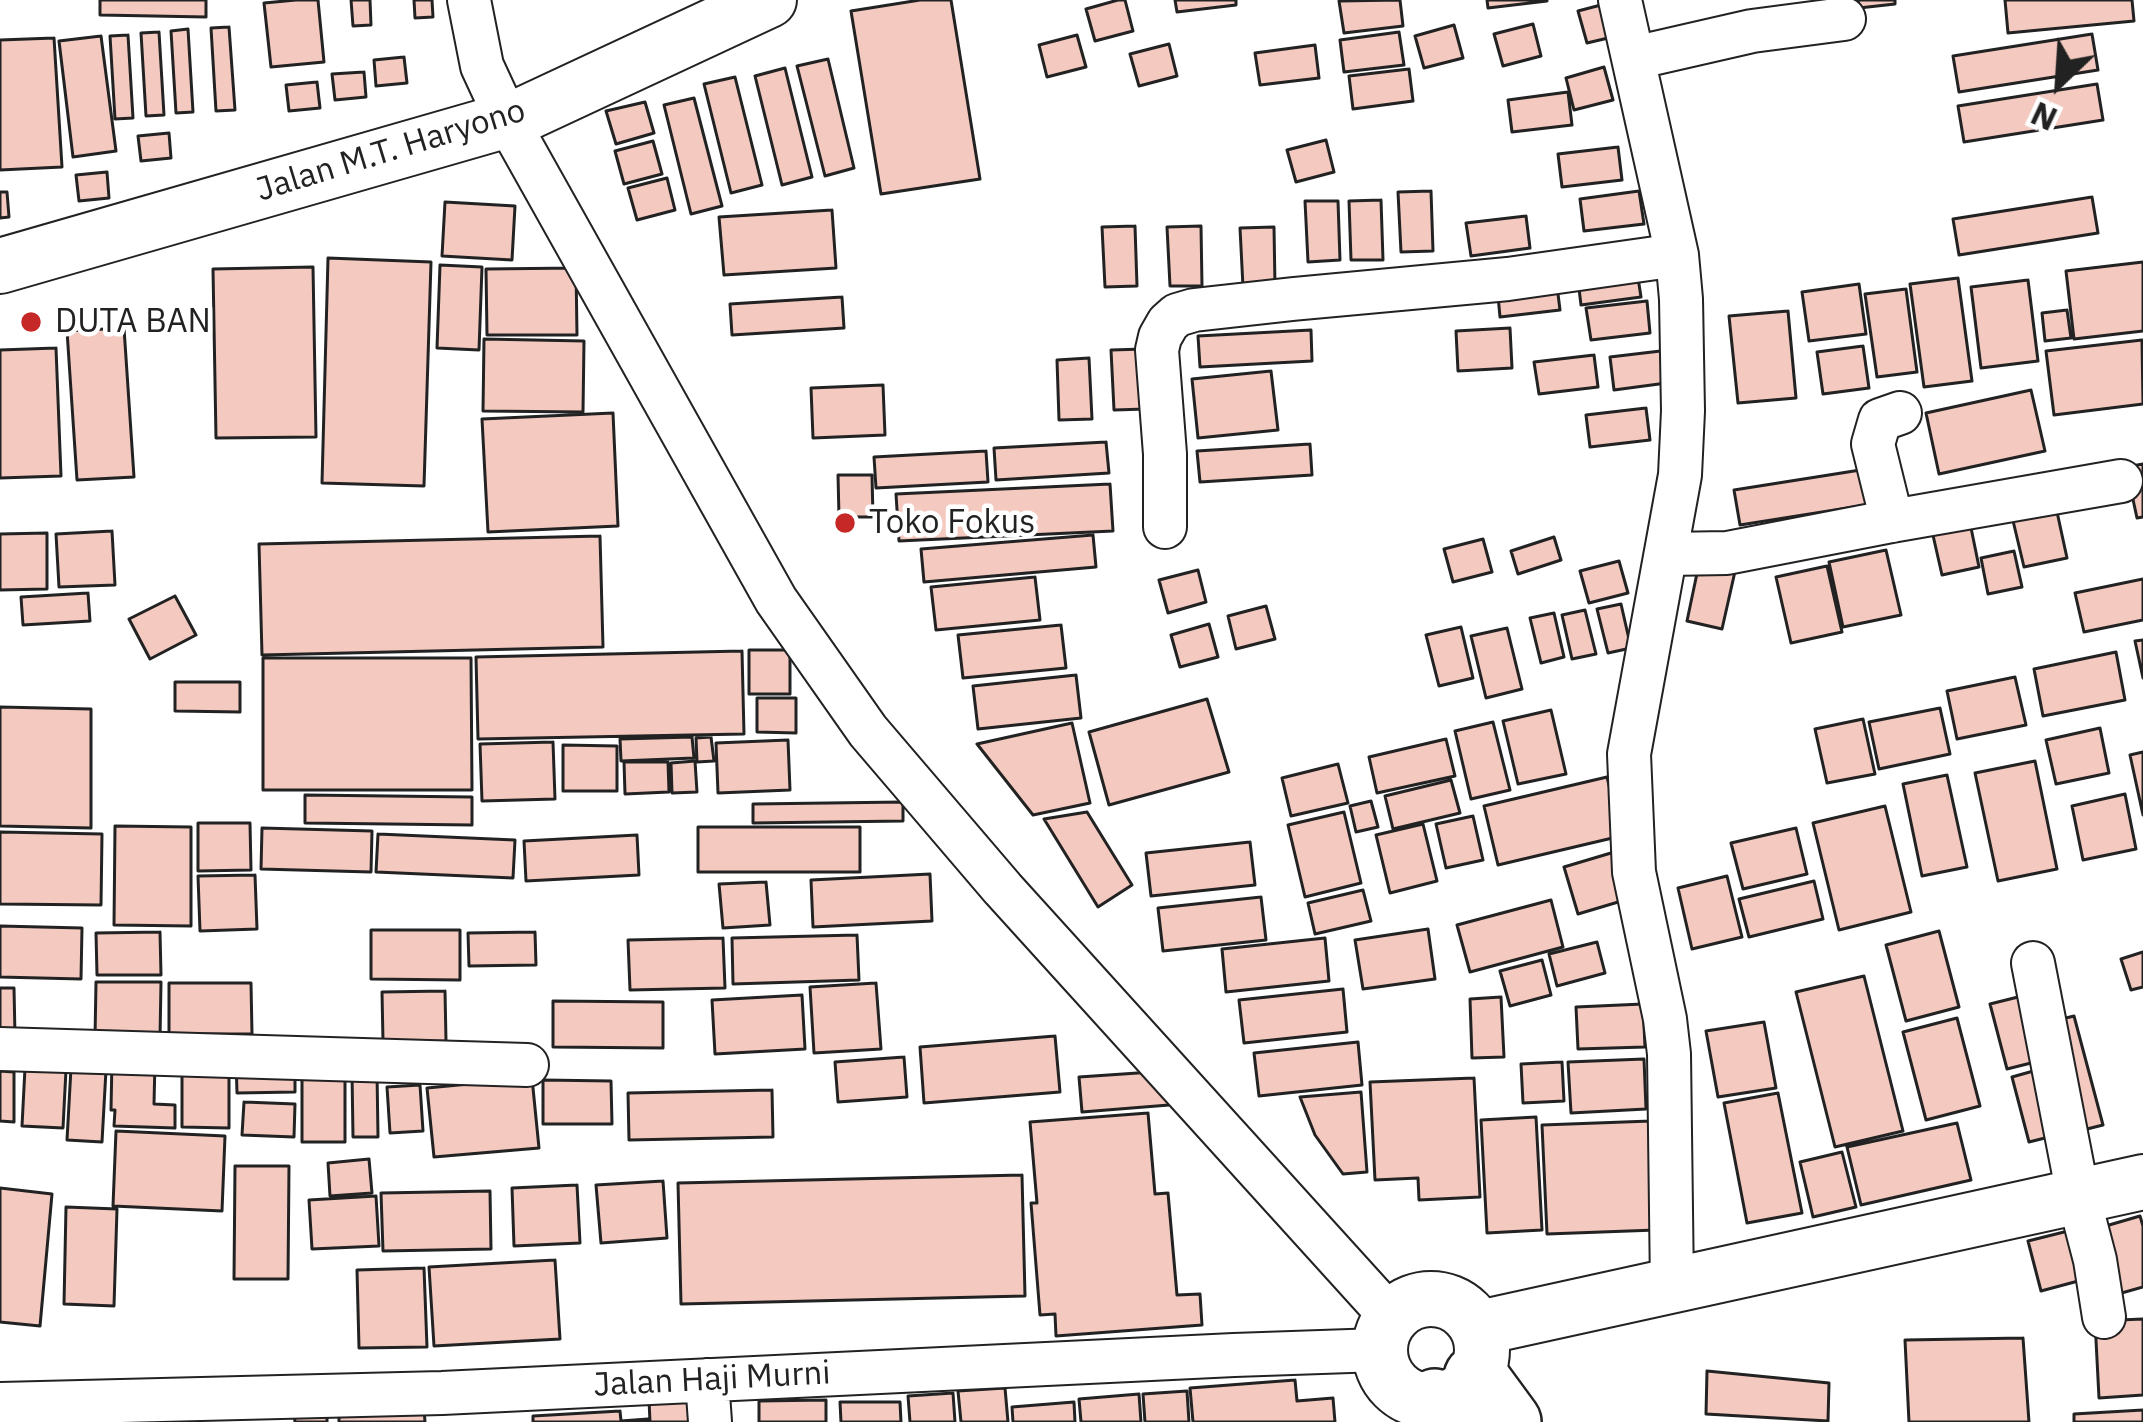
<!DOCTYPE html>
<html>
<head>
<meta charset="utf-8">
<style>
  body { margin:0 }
  #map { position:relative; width:2143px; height:1422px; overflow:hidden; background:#fff; font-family:"IBM Plex Sans",sans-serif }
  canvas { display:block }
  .north { position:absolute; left:1999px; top:24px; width:120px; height:120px; -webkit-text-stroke:9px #fff; paint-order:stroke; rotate:205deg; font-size:33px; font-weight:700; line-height:48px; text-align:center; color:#222 }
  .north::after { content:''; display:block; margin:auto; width:42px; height:54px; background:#222; clip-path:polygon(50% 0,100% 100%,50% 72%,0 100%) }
</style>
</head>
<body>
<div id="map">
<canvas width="2143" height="1422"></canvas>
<div class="north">N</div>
</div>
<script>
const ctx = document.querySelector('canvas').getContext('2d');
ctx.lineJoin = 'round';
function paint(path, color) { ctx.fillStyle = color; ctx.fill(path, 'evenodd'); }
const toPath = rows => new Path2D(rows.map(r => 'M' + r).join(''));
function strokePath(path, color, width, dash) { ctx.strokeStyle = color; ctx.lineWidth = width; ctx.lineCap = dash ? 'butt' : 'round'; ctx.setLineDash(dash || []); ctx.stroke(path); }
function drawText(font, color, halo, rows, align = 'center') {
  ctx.font = font + ' "IBM Plex Sans",sans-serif'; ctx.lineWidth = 9; ctx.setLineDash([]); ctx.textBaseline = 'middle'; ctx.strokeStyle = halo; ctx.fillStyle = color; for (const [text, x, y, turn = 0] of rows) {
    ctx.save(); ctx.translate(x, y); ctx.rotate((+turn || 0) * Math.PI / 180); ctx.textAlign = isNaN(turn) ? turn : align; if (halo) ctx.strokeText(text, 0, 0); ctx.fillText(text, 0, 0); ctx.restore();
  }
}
const building = toPath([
  [100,0,206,0,206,17,100,15,100,0],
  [296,0,318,0,324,62,271,67,264,3,296,0],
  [351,0,370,0,371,25,353,26,351,0],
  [414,0,432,0,433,17,415,18,414,0],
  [920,0,951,0,980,179,881,194,851,11,920,0],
  [1118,0,1125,0,1133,31,1095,41,1086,9,1118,0],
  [1175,0,1236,0,1236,5,1177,12,1175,0],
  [1400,0,1403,26,1344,33,1339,1,1400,0],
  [1487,0,1547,0,1547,1,1488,8,1487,0],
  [1858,0,1895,0,1895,4,1859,8,1858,0],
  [2005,0,2132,0,2134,21,2008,33,2005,0],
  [1616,1,1625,34,1587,43,1578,11,1616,1],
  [1533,24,1541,56,1503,66,1494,34,1533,24],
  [1454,25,1463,58,1424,68,1415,36,1454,25],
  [229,27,235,110,216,111,211,28,229,27],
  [188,29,193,112,176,113,171,31,188,29],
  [159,32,164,115,146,116,141,33,159,32],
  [1399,32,1404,65,1344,72,1340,40,1399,32],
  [2092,34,2098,70,1959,92,1953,56,2092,34],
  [128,35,133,118,115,119,110,36,128,35],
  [1077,35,1086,67,1047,77,1039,45,1077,35],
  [101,36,116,151,73,157,59,41,101,36],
  [54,38,62,167,0,170,0,40,54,38],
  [1169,44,1177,76,1139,86,1130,54,1169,44],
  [1315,45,1319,78,1260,85,1255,53,1315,45],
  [404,57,407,83,376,86,374,60,404,57],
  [828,59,854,168,825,176,797,66,828,59],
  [1604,67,1613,100,1574,110,1566,78,1604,67],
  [785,68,812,177,782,185,755,76,785,68],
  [1409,69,1413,101,1353,109,1349,76,1409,69],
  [364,72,366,97,335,100,332,74,364,72],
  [735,77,762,185,731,193,704,84,735,77],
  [317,82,320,108,289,111,286,85,317,82],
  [2097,84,2103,120,1964,142,1958,106,2097,84],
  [1568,92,1572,125,1512,132,1508,100,1568,92],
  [694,98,722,206,691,214,664,105,694,98],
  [645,102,654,133,616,144,606,111,645,102],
  [169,133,171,158,141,161,138,136,169,133],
  [1326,140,1334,172,1296,182,1287,150,1326,140],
  [653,141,662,174,624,184,615,151,653,141],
  [1618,147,1622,180,1562,187,1558,154,1618,147],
  [107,172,109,198,79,201,76,175,107,172],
  [667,178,675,210,637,220,628,188,667,178],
  [1431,191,1433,251,1401,252,1398,192,1431,191],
  [1639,191,1644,224,1584,231,1580,199,1639,191],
  [0,192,7,192,9,217,0,218,0,192],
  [2092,197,2098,233,1959,255,1953,219,2092,197],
  [1381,200,1383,260,1351,260,1349,201,1381,200],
  [1305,201,1338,201,1340,260,1308,262,1305,201],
  [445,202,515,206,512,260,442,256,445,202],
  [832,210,836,268,724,275,719,217,832,210],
  [1526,216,1530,248,1471,256,1466,223,1526,216],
  [1135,226,1137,286,1105,287,1102,227,1135,226],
  [1201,226,1202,286,1170,286,1167,227,1201,226],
  [1274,227,1275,287,1243,287,1240,228,1274,227],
  [328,258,431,262,424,486,322,483,328,258],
  [2143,262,2143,331,2074,339,2066,271,2143,262],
  [440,265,482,267,479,350,437,348,440,265],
  [1636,265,1641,297,1581,305,1577,272,1636,265],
  [313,267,316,437,216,438,213,269,313,267],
  [576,268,577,335,487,335,486,269,576,268],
  [1556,278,1560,310,1500,317,1497,285,1556,278],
  [1958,278,1972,381,1924,387,1910,284,1958,278],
  [2028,280,2038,361,1981,368,1971,287,2028,280],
  [1859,284,1866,334,1809,341,1802,292,1859,284],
  [1906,289,1917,372,1877,377,1865,294,1906,289],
  [842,297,844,328,732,335,730,304,842,297],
  [1647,301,1650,333,1591,340,1586,308,1647,301],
  [2067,310,2071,338,2045,341,2042,313,2067,310],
  [1788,311,1796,398,1738,403,1729,316,1788,311],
  [124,328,134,477,77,480,67,331,124,328],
  [1510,328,1512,368,1458,371,1456,331,1510,328],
  [1311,330,1312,361,1200,367,1198,336,1311,330],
  [484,339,584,341,583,412,483,411,484,339],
  [2142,340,2143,404,2054,415,2046,351,2142,340],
  [1863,346,1869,388,1823,394,1817,352,1863,346],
  [56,348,61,476,0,478,0,350,56,348],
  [1144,349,1146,409,1114,410,1111,350,1144,349],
  [1669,350,1674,382,1614,390,1610,357,1669,350],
  [1594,355,1598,387,1539,394,1534,362,1594,355],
  [1089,358,1092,419,1059,420,1057,360,1089,358],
  [1271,371,1278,430,1198,438,1192,379,1271,371],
  [883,385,885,435,813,438,811,388,883,385],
  [2031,390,2045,451,1939,474,1926,413,2031,390],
  [1646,408,1650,440,1590,447,1586,415,1646,408],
  [613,413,618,526,488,532,482,419,613,413],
  [1106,442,1109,473,996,480,994,448,1106,442],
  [1310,444,1312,475,1200,482,1197,451,1310,444],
  [986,451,988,482,876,488,874,457,986,451],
  [2143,464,2143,517,2137,518,2126,467,2143,464],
  [1873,468,1879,503,1740,525,1734,490,1873,468],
  [838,475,872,475,873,517,839,517,838,475],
  [1110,484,1113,531,899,541,896,494,1110,484],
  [2054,498,2067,558,2024,567,2010,508,2054,498],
  [1968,513,1979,567,1942,575,1930,522,1968,513],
  [112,531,115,585,59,587,56,534,112,531],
  [47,533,47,589,0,590,0,534,47,533],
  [1093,535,1096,567,924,582,921,549,1093,535],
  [600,536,603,647,262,655,259,544,600,536],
  [1554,537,1561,560,1518,574,1511,551,1554,537],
  [1483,539,1492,572,1453,582,1444,549,1483,539],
  [1886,550,1901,615,1843,627,1829,562,1886,550],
  [2014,551,2022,587,1988,594,1981,558,2014,551],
  [1700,559,1736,567,1722,629,1687,621,1700,559],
  [1619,561,1628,593,1589,603,1580,571,1619,561],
  [1827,566,1842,632,1791,643,1776,577,1827,566],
  [1198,570,1206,602,1168,613,1159,580,1198,570],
  [1035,577,1040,620,936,630,931,587,1035,577],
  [2143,579,2143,620,2084,632,2075,593,2143,579],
  [88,593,90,621,23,625,21,597,88,593],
  [175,596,196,635,150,659,129,619,175,596],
  [1621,604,1631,648,1608,653,1597,609,1621,604],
  [1266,606,1275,639,1236,649,1228,616,1266,606],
  [1585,610,1596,654,1572,659,1562,615,1585,610],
  [1554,613,1564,657,1541,663,1530,618,1554,613],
  [1209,624,1218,657,1180,667,1171,635,1209,624],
  [1061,625,1066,668,963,678,958,635,1061,625],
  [1461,627,1473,678,1439,686,1426,635,1461,627],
  [1507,628,1522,689,1486,698,1471,636,1507,628],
  [2143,640,2143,678,2135,641,2143,640],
  [749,650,790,650,790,694,749,694,749,650],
  [742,651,744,734,478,739,476,657,742,651],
  [2116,652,2125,700,2043,716,2034,669,2116,652],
  [263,658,471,658,472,790,263,790,263,658],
  [1076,675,1081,718,978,729,973,686,1076,675],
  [2015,677,2026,725,1957,739,1947,691,2015,677],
  [175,682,240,682,240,712,175,711,175,682],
  [757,698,796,698,796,733,757,732,757,698],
  [1207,699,1229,772,1109,805,1089,732,1207,699],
  [0,707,91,709,91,828,0,826,0,707],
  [1940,708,1950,754,1879,769,1869,722,1940,708],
  [1551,710,1566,774,1518,784,1503,721,1551,710],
  [1863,719,1875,774,1827,783,1815,729,1863,719],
  [1493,722,1510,790,1471,799,1455,731,1493,722],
  [1072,723,1090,803,1033,815,977,744,1072,723],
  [2100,728,2109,773,2056,784,2046,740,2100,728],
  [692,737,694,758,621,761,620,739,692,737],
  [711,737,714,761,697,762,696,738,711,737],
  [1446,739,1455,776,1377,793,1369,757,1446,739],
  [788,740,790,790,718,793,716,743,788,740],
  [553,742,555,799,482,801,480,744,553,742],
  [563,745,617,746,617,791,563,791,563,745],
  [2143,752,2143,815,2130,755,2143,752],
  [695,761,697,792,672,793,671,763,695,761],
  [2035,761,2057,869,1998,881,1975,773,2035,761],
  [624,762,668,762,669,792,625,794,624,762],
  [1338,764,1348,803,1291,816,1282,778,1338,764],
  [1947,775,1967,867,1922,876,1903,784,1947,775],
  [1607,777,1621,836,1498,865,1484,806,1607,777],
  [1451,780,1460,813,1393,829,1385,796,1451,780],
  [2125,794,2136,849,2083,860,2072,806,2125,794],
  [305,795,472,797,472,825,305,823,305,795],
  [1371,801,1378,827,1356,832,1350,806,1371,801],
  [903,802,903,821,753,823,753,804,903,802],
  [1885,806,1911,912,1839,930,1813,823,1885,806],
  [1087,812,1132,885,1098,907,1044,819,1087,812],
  [1344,812,1361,883,1305,897,1288,825,1344,812],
  [1473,816,1483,860,1446,868,1436,824,1473,816],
  [198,823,250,823,251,870,198,871,198,823],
  [1423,824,1437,881,1390,893,1376,835,1423,824],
  [115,826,191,827,191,926,114,925,115,826],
  [698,827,860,827,860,872,698,872,698,827],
  [262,828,372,831,371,872,261,869,262,828],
  [1796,828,1807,874,1743,889,1731,843,1796,828],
  [0,832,102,834,101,905,0,904,0,832],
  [378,834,515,840,513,878,376,872,378,834],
  [637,835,639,875,526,881,524,841,637,835],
  [1250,842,1255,885,1151,896,1146,853,1250,842],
  [1621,850,1635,897,1578,914,1564,867,1621,850],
  [930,874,932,921,813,927,811,880,930,874],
  [255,875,257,929,200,931,198,876,255,875],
  [1727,876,1742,937,1692,949,1678,888,1727,876],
  [1814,881,1823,919,1749,937,1739,899,1814,881],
  [766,882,770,925,723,928,719,884,766,882],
  [1363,890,1371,921,1315,934,1308,903,1363,890],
  [1261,897,1266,940,1163,951,1158,908,1261,897],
  [1551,900,1563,947,1470,972,1457,925,1551,900],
  [0,926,82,928,81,979,0,977,0,926],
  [1428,929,1435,979,1363,989,1355,940,1428,929],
  [371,930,460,930,460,980,371,979,371,930],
  [1939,931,1959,1007,1906,1021,1886,945,1939,931],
  [160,932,161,975,97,975,96,933,160,932],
  [535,932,536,965,469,966,468,933,535,932],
  [857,935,859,980,733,984,732,938,857,935],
  [723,938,725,988,630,990,628,940,723,938],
  [1325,938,1329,981,1226,992,1222,949,1325,938],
  [1597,942,1605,973,1557,986,1549,954,1597,942],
  [2143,952,2143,987,2131,990,2121,959,2143,952],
  [1542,960,1551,995,1510,1006,1500,971,1542,960],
  [1864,976,1903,1131,1835,1147,1796,992,1864,976],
  [96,982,161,982,160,1038,95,1038,96,982],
  [169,983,251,983,252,1034,169,1034,169,983],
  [876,983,881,1049,814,1053,810,987,876,983],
  [0,988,14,988,15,1036,0,1036,0,988],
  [1343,989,1347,1032,1244,1043,1239,1000,1343,989],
  [445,991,446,1041,383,1042,382,992,445,991],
  [802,995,805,1049,715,1054,712,1000,802,995],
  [2026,995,2043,1060,2007,1069,1990,1004,2026,995],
  [1501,997,1504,1057,1472,1058,1470,999,1501,997],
  [553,1001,663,1002,663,1048,553,1047,553,1001],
  [1643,1004,1645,1047,1578,1049,1576,1007,1643,1004],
  [2074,1016,2103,1125,2079,1131,2050,1022,2074,1016],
  [1957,1018,1980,1106,1926,1120,1903,1032,1957,1018],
  [1764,1022,1776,1088,1718,1097,1706,1031,1764,1022],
  [1055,1036,1060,1092,924,1103,920,1047,1055,1036],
  [1358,1042,1362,1085,1259,1096,1254,1053,1358,1042],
  [904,1057,907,1097,838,1102,835,1062,904,1057],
  [112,1059,155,1061,154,1104,175,1105,175,1128,114,1126,115,1110,111,1110,112,1059],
  [1644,1059,1646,1109,1571,1113,1568,1062,1644,1059],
  [236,1061,295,1061,295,1092,237,1093,236,1061],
  [1562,1062,1564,1101,1523,1103,1521,1064,1562,1062],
  [182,1063,229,1064,229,1128,182,1127,182,1063],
  [302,1067,345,1067,345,1142,302,1142,302,1067],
  [25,1068,66,1070,63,1128,22,1126,25,1068],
  [71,1068,106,1070,102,1142,67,1140,71,1068],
  [2044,1068,2061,1134,2029,1142,2012,1077,2044,1068],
  [0,1071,14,1072,14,1122,0,1121,0,1071],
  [1167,1071,1169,1105,1082,1112,1079,1077,1167,1071],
  [377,1072,378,1137,353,1137,352,1073,377,1072],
  [532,1078,539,1148,434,1157,427,1088,532,1078],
  [1474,1078,1480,1197,1419,1200,1418,1178,1375,1180,1370,1082,1474,1078],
  [543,1080,611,1081,612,1124,543,1124,543,1080],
  [420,1085,423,1131,390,1133,387,1087,420,1085],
  [772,1090,773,1137,629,1140,628,1093,772,1090],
  [1361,1092,1367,1172,1343,1174,1315,1135,1300,1097,1361,1092],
  [1778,1093,1802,1213,1747,1223,1724,1103,1778,1093],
  [244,1102,295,1104,294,1137,242,1135,244,1102],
  [1148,1113,1155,1194,1168,1193,1177,1295,1200,1294,1202,1325,1056,1336,1055,1314,1040,1315,1031,1203,1037,1203,1030,1122,1148,1113],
  [1536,1117,1542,1230,1487,1233,1481,1120,1536,1117],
  [1651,1121,1656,1230,1547,1234,1542,1125,1651,1121],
  [1957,1123,1971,1180,1861,1205,1847,1147,1957,1123],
  [116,1131,225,1136,222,1211,113,1206,116,1131],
  [1842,1152,1856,1207,1813,1217,1800,1162,1842,1152],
  [369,1159,372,1193,330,1196,328,1163,369,1159],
  [235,1166,289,1166,288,1279,234,1279,235,1166],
  [1022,1175,1025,1296,681,1304,678,1183,1022,1175],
  [663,1181,667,1238,601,1243,596,1185,663,1181],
  [577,1185,580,1243,514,1246,512,1188,577,1185],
  [0,1188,52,1194,40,1326,0,1322,0,1188],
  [490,1191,491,1249,383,1251,381,1193,490,1191],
  [376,1196,379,1246,312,1249,309,1200,376,1196],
  [66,1207,117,1209,114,1306,64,1304,66,1207],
  [2140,1216,2143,1226,2143,1287,2111,1296,2092,1230,2140,1216],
  [2068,1231,2082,1280,2041,1291,2028,1241,2068,1231],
  [555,1260,560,1339,434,1346,429,1267,555,1260],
  [424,1268,427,1347,359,1348,357,1270,424,1268],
  [2143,1319,2143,1395,2099,1398,2095,1321,2143,1319],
  [2023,1338,2029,1422,1909,1422,1905,1340,2023,1338],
  [1707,1371,1829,1383,1828,1421,1706,1414,1707,1371],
  [1295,1380,1297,1401,1333,1398,1335,1422,1193,1422,1190,1388,1295,1380],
  [1005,1388,1008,1422,961,1422,958,1391,1005,1388],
  [1187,1391,1189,1422,1145,1422,1143,1394,1187,1391],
  [953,1393,955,1422,910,1422,908,1396,953,1393],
  [1139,1394,1141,1422,1081,1422,1079,1399,1139,1394],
  [694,1398,696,1422,650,1422,649,1400,694,1398],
  [826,1400,826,1422,759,1422,759,1401,826,1400],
  [840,1402,900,1402,901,1422,841,1422,840,1402],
  [1074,1402,1075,1422,1013,1422,1012,1407,1074,1402],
  [424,1408,425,1422,339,1422,339,1412,424,1408],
  [2143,1410,2143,1422,2074,1422,2074,1414,2143,1410],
  [327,1411,327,1422,295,1422,294,1413,327,1411],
  [620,1411,621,1421,648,1419,648,1422,533,1422,533,1416,620,1411]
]);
paint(building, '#f3c9c0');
strokePath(building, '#222', 3);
const minor = toPath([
  [469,0,482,66,507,120,776,600,868,731,1003,889,1391,1317],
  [1620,0,1677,255,1681,299,1683,411,1680,475,1629,754,1634,872,1665,1019,1669,1054,1672,1287],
  [1634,58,1752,31,1844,19],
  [1892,521,1873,444,1880,420,1900,413],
  [1165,527,1165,454,1157,350,1160,337,1168,323,1177,315,1194,310,1293,299,1508,279,1677,255],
  [1667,554,1727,553,1892,521,2121,481],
  [2033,963,2078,1195,2095,1260,2104,1317],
  [0,1049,527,1065],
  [707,1380,710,1422],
  [0,1404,442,1393,1234,1355,1379,1350]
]);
const major = toPath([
  [0,266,518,117,769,0],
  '1380 1350a51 51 0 1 1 102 0a51 51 0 1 1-102 0Z',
  [1479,1328,2143,1182]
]);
const highway = toPath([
  [1476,1377,1509,1422],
  [1435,1401,1452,1422]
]);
strokePath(minor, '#222', 46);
strokePath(major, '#222', 58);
strokePath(highway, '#222', 68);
strokePath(minor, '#fff', 42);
strokePath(major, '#fff', 54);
strokePath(highway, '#fff', 63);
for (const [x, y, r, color] of [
  [31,322,12,"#c62828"],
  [845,523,12,"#c62828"]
]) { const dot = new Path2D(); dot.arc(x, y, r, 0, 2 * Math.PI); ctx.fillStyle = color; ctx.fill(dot); strokePath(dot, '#fff', 4.5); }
drawText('33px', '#222', '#fff', [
  ["Jalan M.T. Haryono",391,151,-17],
  ["Jalan Haji Murni",712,1380,-3]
]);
drawText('33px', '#222', '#fff', [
  ["DUTA BAN",55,322],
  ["Toko Fokus",869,523]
], 'left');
</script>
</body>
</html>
